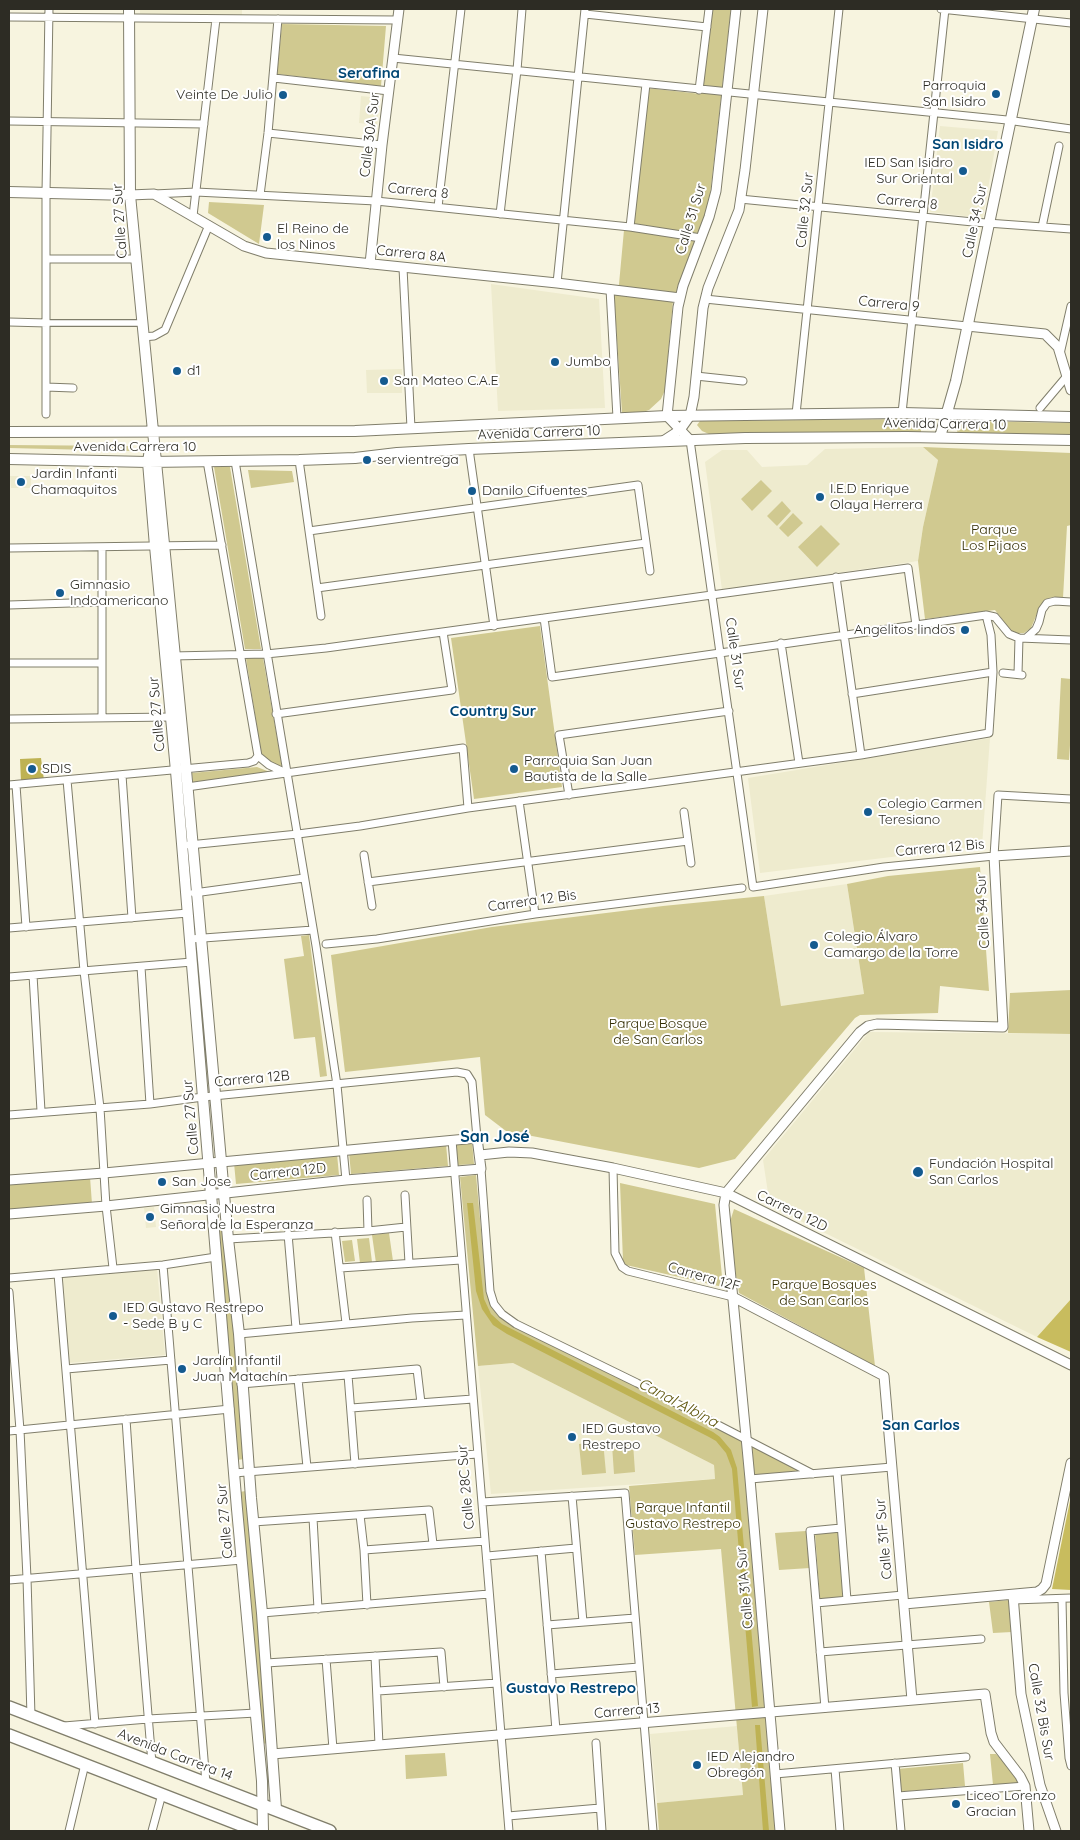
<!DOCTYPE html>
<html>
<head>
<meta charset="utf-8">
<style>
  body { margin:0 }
  #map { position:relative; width:1080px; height:1840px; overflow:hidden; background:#f7f4df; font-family:Quicksand,sans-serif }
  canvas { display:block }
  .frame { position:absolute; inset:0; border:10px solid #2d2c24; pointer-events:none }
</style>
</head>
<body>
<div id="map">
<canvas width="1080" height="1840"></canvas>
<div class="frame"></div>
</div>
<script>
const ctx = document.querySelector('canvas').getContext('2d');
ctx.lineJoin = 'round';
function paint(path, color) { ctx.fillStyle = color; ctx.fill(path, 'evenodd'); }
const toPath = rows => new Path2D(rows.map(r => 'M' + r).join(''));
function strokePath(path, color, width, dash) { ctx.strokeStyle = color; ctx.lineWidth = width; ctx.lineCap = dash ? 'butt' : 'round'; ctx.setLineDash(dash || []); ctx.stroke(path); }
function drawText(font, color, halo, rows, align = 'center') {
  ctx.font = font + ' Quicksand,sans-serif'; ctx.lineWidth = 4; ctx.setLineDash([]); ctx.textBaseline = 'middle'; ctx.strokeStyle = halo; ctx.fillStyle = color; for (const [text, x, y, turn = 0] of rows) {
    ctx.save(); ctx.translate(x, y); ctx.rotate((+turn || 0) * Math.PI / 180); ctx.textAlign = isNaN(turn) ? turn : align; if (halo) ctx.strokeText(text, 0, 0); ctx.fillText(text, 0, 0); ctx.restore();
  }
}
paint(toPath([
  [140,9,242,9,242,15,140,14],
  [361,96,380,98,377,125,359,123],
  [940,126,998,131,983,218,930,212],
  [491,284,599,299,605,408,498,411],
  [402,369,402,393,367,393,366,370],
  [923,447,938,460,923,527,918,561,722,590,705,462,722,450,747,450,762,467,807,465,825,449],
  [10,476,31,476,31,488,11,488],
  [990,738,982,846,760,873,748,778],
  [847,884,864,994,781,1006,764,896],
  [869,1032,1071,1034,1071,1299,1037,1337,770,1206,763,1160],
  [154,1207,156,1227,146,1228,144,1208],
  [157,1269,165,1355,68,1363,61,1277],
  [513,1363,714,1465,715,1479,491,1494,478,1366],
  [737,1726,743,1796,657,1803,650,1734]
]), '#eeebce');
paint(toPath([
  [711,9,731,9,709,205,673,301,665,390,661,399,649,410,643,412,622,413,614,295,618,295,624,230,632,230,647,88,701,94],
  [282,24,386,26,381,86,277,74],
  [209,202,264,205,259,244,208,213],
  [921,419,921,432,709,434,702,431,697,425,700,421],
  [959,421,1070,423,1071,435,957,433],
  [9,445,132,446,132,451,9,448],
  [923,447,1071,453,1071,525,1067,526,1063,598,1052,597,1047,599,1039,609,1031,628,1024,633,1015,633,1012,632,995,610,925,619,918,561,923,527,938,460],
  [214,467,230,467,261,649,245,649],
  [248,470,292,471,294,482,251,488],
  [761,480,772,491,752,511,741,499],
  [782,501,791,511,777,526,767,516],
  [793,513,803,523,788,537,779,528],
  [821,525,840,544,817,567,798,547],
  [540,626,562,787,474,799,451,638],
  [246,658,263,658,282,766,272,764,261,753],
  [1061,678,1071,679,1071,730,1069,760,1057,759],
  [257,767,275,774,193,782,192,773],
  [980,867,989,991,940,986,938,1013,860,1015,855,1018,735,1159,699,1168,506,1131,485,1115,480,1057,345,1072,331,955,492,927,663,906,764,896,781,1006,864,994,847,884,888,876],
  [309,935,327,1076,320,1077,315,1037,294,1039,284,959,304,956,301,936],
  [1071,990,1071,1034,1008,1033,1010,993],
  [472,1142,474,1164,458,1165,456,1143],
  [446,1144,448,1166,351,1174,349,1152],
  [337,1154,339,1175,236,1184,234,1163],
  [476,1175,487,1295,491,1306,499,1316,509,1324,601,1369,803,1472,748,1476,776,1831,659,1831,657,1803,743,1795,721,1549,635,1555,629,1486,715,1479,714,1465,513,1363,478,1366,460,1177],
  [90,1177,92,1204,9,1210,9,1183],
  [620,1183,715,1204,723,1287,626,1265,623,1261],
  [734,1209,864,1268,875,1366,739,1293,728,1228],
  [216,1221,225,1230,244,1459,237,1460],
  [389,1233,393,1261,376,1263,372,1235],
  [369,1238,372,1262,360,1263,357,1239],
  [352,1240,355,1261,345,1262,342,1241],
  [603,1441,606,1473,582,1475,579,1444],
  [633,1443,635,1472,614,1474,612,1445],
  [246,1491,268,1743,261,1744,239,1492],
  [806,1531,810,1568,779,1570,775,1533],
  [838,1531,844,1598,820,1600,815,1533],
  [1009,1600,1012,1632,993,1633,989,1602],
  [445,1753,447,1776,406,1779,405,1755],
  [990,1754,996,1754,1017,1776,1017,1783,993,1785],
  [963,1763,965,1786,899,1792,897,1769]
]), '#d0c990');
paint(toPath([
  [1071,1299,1071,1352,1037,1337],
  [1071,1496,1071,1590,1052,1589]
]), '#c8bc5e');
paint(toPath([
  [41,758,44,780,21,782,20,759],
  [467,1203,473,1203,484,1299,491,1314,502,1324,713,1432,720,1437,731,1450,737,1468,758,1706,752,1707,732,1469,726,1453,716,1441,709,1437,507,1334,493,1325,482,1309,476,1291],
  [755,1725,760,1725,769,1831,763,1831]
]), '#beb253');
const pedestrian = toPath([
  [47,323,142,323]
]);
const minor = toPath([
  [941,9,1071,23],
  [585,14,707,27],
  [9,17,397,20],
  [393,58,1007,120,1071,129],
  [274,78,389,91],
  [699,90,709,9],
  [9,121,204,124],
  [268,133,382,145],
  [154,194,196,192,376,201,630,227,701,238],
  [260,195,268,133,278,19],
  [740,199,973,222,1071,229],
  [438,207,461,9],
  [500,214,517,70,522,9],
  [193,216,216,19],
  [630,227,646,84],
  [1042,227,1059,146],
  [46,259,136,259],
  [403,268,411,428],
  [557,283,585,9],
  [610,289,617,418],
  [705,299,967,326],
  [9,322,47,323],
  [143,337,154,336,165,330,209,225],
  [1060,354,1071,306],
  [696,376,743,381],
  [46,387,73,388],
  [1040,408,1067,376],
  [902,413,945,9],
  [46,414,46,193,49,9],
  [796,414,839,9],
  [690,440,753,887,884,867,994,856,998,795,1071,799],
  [469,449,494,626],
  [299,460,321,616],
  [207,461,258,756],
  [235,461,316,946,337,1085,346,1180],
  [309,531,638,485,650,571],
  [9,548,222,545],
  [836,577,861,755],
  [317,588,646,543],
  [9,605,102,602],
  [544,618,552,677,986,615,995,617,1009,634,1019,638,1071,640],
  [1026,638,1036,629,1039,622,1042,610,1047,603,1055,601,1071,602],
  [781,643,799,763],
  [172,656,266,654,326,648,908,568,916,625],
  [9,663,102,663],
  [1003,673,1022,675],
  [1018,674,1019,638],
  [852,694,993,672],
  [276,714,452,690,443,632],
  [102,718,102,547],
  [9,719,173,717],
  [258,756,269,765,286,773],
  [122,775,132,918],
  [67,780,84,971,100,1108,106,1206,113,1268],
  [9,785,248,763,254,761,258,756],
  [16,785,26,927],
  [187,787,463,748,468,808],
  [569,795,559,735,729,711],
  [519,801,535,914],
  [684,812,691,863],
  [189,845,298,834,360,826,468,808,861,755,989,733,993,672,991,635,986,615],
  [364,855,372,906],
  [368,882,688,841],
  [194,893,304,878],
  [9,928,188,913],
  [190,939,313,930],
  [326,944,377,939,535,914,742,888],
  [141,967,150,1104],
  [33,975,41,1111],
  [9,977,192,962],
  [9,1115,150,1104,203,1097,457,1072,467,1074,472,1082,477,1138],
  [452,1140,509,1831],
  [613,1168,615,1253,622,1267,628,1271,733,1297],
  [481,1169,490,1291,494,1304,502,1314,516,1324,637,1383,813,1474],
  [405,1195,409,1263],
  [367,1200,368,1231],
  [335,1232,346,1323],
  [288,1234,296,1328],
  [228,1239,368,1231,406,1227],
  [163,1265,206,1783],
  [340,1268,461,1260],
  [58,1274,95,1724],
  [9,1278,163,1265,216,1257],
  [9,1292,20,1430,27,1578,31,1716],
  [239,1334,412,1318,466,1315],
  [66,1369,171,1360],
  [348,1375,355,1464],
  [298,1379,307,1467],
  [241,1384,417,1369,421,1403],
  [351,1408,473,1399],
  [126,1419,136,1569,152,1763],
  [9,1431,230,1409],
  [837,1472,847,1600],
  [234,1473,477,1454],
  [750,1479,892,1467],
  [572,1496,583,1622],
  [482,1502,625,1493,653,1831],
  [360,1515,364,1550,367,1605],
  [313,1518,318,1609],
  [253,1522,429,1510,433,1544],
  [364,1550,485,1541],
  [541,1551,556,1730],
  [487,1556,576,1548],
  [9,1580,242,1560],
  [1062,1599,1064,1693,1069,1758,1071,1766],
  [1013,1600,1071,1598],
  [816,1603,903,1595],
  [262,1613,489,1594],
  [547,1625,635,1618],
  [820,1652,981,1639],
  [375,1656,379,1745],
  [326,1659,333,1749],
  [266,1663,441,1652,444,1687],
  [551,1674,639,1667],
  [378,1691,497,1683],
  [825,1708,810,1531,841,1528],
  [64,1726,148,1719,256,1713],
  [596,1743,602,1831],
  [895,1763,901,1831],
  [835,1769,840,1831],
  [775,1774,966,1757],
  [898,1796,1025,1786],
  [508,1816,600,1808],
  [69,1831,85,1764],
  [152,1831,162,1794]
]);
const tertiary = toPath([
  [130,195,154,194,244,246,266,253,557,283,680,298],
  [370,264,382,145,399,9],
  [967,326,1045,334,1058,347,1071,390],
  [690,440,667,416,678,307,683,286,709,217,716,191,736,9],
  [663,441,680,430,690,416,694,397,703,308,708,288,739,210,745,170,763,9],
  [480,1155,509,1152,532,1153,613,1168,726,1193,1071,1365],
  [9,1180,104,1173,477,1138,481,1169,346,1180,106,1206,9,1214],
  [726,1193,724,1205,750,1479,780,1831],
  [726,1193,860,1032,868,1026,877,1024,1003,1027,994,856,1071,851],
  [733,1297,884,1376,912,1700],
  [1013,1595,1021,1694,1040,1785,1056,1831],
  [904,1604,1037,1592,1042,1589,1046,1584,1071,1463],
  [272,1754,985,1694,991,1733,994,1742,1020,1776,1025,1786,1029,1831]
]);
const secondary = toPath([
  [129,9,130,195,186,770,228,1239,239,1334,251,1498,262,1613,276,1809],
  [9,192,130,195],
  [9,432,355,431,667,416,902,413,1071,417],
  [940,437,956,381,1034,9],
  [150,449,148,462,155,546,176,771,237,1509,262,1781,263,1831],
  [9,459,148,462,299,460,355,458,397,453,469,449,745,438,907,437,1071,440]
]);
const primary = toPath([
  [9,1707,330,1831],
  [9,1735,256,1831]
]);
strokePath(pedestrian, '#807e6b', 8);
strokePath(minor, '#807e6b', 9);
strokePath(tertiary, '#807e6b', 11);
strokePath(secondary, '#807e6b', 12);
strokePath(primary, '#807e6b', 14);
strokePath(pedestrian, '#fff', 5.5);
strokePath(minor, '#fff', 7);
strokePath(tertiary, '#fff', 9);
strokePath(secondary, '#fff', 10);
strokePath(primary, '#fff', 11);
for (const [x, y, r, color] of [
  [996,94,5,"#145a8f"],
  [283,95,5,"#145a8f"],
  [963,171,5,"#145a8f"],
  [267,237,5,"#145a8f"],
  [555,362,5,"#145a8f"],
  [177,371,5,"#145a8f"],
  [384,381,5,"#145a8f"],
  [367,460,5,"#145a8f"],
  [21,482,5,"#145a8f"],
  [472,491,5,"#145a8f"],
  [820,497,5,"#145a8f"],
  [60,593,5,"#145a8f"],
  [965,630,5,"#145a8f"],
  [32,769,5,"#145a8f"],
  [514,769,5,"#145a8f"],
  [868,812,5,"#145a8f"],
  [814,945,5,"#145a8f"],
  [918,1172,6,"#145a8f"],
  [162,1182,5,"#145a8f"],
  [150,1217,5,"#145a8f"],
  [113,1316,5,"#145a8f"],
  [182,1369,5,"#145a8f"],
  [572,1437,5,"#145a8f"],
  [697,1765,5,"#145a8f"],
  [956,1804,5,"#145a8f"]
]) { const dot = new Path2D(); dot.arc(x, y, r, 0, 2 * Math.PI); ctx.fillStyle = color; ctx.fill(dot); strokePath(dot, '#fff', 2); }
drawText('14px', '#2d2c24', '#fff', [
  ["Parroquia",986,86,"right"],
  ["San Isidro",986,102,"right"],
  ["Veinte De Julio",273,95,"right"],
  ["IED San Isidro",953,163,"right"],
  ["Sur Oriental",953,179,"right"],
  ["El Reino de",277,229],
  ["los Ninos",277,245],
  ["Jumbo",565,362],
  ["d1",187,371],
  ["San Mateo C.A.E",394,381],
  ["servientrega",377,460],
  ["Jardin Infanti",31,474],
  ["Chamaquitos",31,490],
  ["I.E.D Enrique",830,489],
  ["Olaya Herrera",830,505],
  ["Danilo Cifuentes",482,491],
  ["Gimnasio",70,585],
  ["Indoamericano",70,601],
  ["Angelitos lindos",955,630,"right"],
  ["Parroquia San Juan",524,761],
  ["Bautista de la Salle",524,777],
  ["SDIS",42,769],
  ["Colegio Carmen",878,804],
  ["Teresiano",878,820],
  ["Colegio Álvaro",824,937],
  ["Camargo de la Torre",824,953],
  ["Fundación Hospital",929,1164],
  ["San Carlos",929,1180],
  ["San Jose",172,1182],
  ["Gimnasio Nuestra",160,1209],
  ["Señora de la Esperanza",160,1225],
  ["IED Gustavo Restrepo",123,1308],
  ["- Sede B y C",123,1324],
  ["Jardín Infantil",192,1361],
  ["Juan Matachín",192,1377],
  ["IED Gustavo",582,1429],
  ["Restrepo",582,1445],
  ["IED Alejandro",707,1757],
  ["Obregón",707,1773],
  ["Liceo Lorenzo",966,1796],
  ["Gracian",966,1812]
], 'left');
drawText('14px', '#2d2c24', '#fff', [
  ["Calle 30A Sur",370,135,-83],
  ["Carrera 8",418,191,6],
  ["Carrera 8",907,202,6],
  ["Calle 32 Sur",805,210,-84],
  ["Calle 31 Sur",691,219,-73],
  ["Calle 27 Sur",120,221,-94],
  ["Calle 34 Sur",975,221,-78],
  ["Carrera 8A",411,254,6],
  ["Carrera 9",889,304,6],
  ["Avenida Carrera 10",945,424,1],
  ["Avenida Carrera 10",539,433,-2],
  ["Avenida Carrera 10",135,447],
  ["Calle 31 Sur",735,654,82],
  ["Calle 27 Sur",157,714,-95],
  ["Carrera 12 Bis",940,848,-5],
  ["Carrera 12 Bis",532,901,-8],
  ["Calle 34 Sur",983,911,-93],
  ["Carrera 12B",252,1079,-5],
  ["Calle 27 Sur",191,1117,-95],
  ["Carrera 12D",288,1172,-6],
  ["Carrera 12D",792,1211,26],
  ["Carrera 12F",704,1277,16],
  ["Calle 28C Sur",466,1487,-95],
  ["Calle 27 Sur",225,1521,-95],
  ["Calle 31F Sur",884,1539,-95],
  ["Calle 31A Sur",745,1588,-95],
  ["Carrera 13",627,1711,-5],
  ["Calle 32 Bis Sur",1041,1712,80],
  ["Avenida Carrera 14",175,1755,21]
]);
drawText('14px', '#322c02', '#fff', [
  ["Parque",994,530],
  ["Los Pijaos",994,546],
  ["Parque Bosque",658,1024],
  ["de San Carlos",658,1040],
  ["Parque Bosques",824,1285],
  ["de San Carlos",824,1301],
  ["Parque Infantil",683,1508],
  ["Gustavo Restrepo",683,1524]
]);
drawText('bold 15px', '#004674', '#fff', [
  ["Serafina",369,73],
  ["San Isidro",968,144],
  ["Country Sur",493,711],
  ["San Carlos",921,1425],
  ["Gustavo Restrepo",571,1688]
]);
drawText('italic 15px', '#5d540a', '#fff', [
  ["Canal Albina",678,1403,28]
]);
drawText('bold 16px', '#004674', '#fff', [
  ["San José",495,1137]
]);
</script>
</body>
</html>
